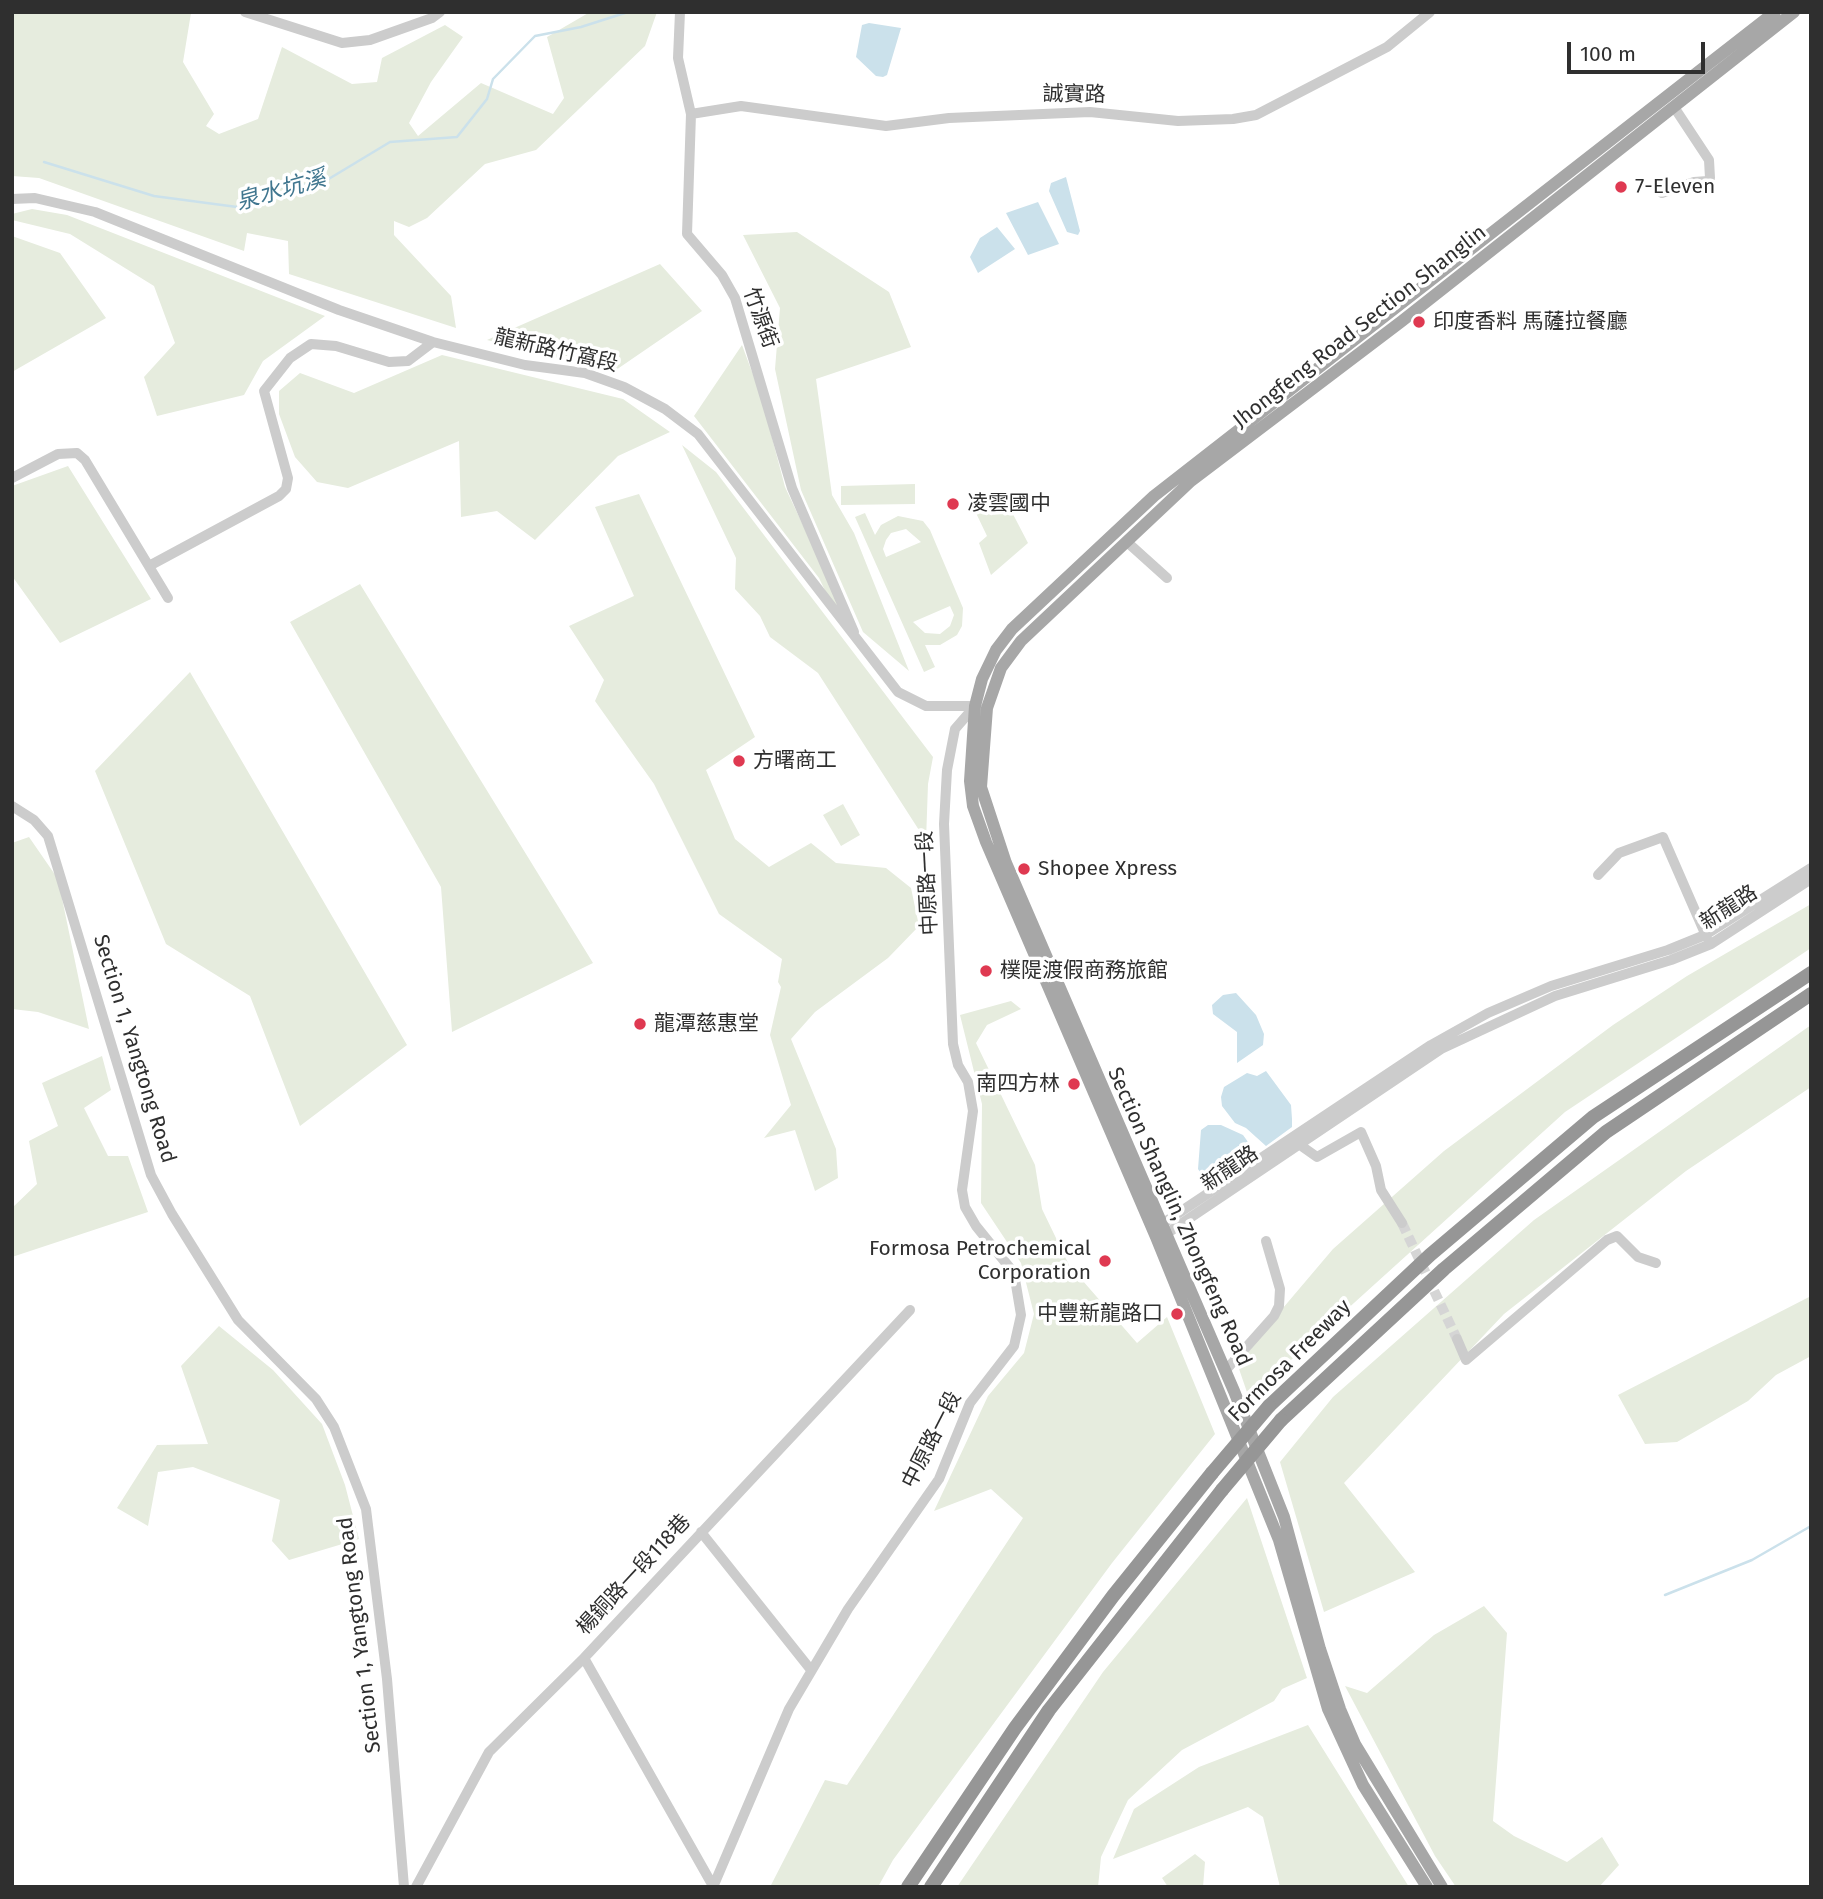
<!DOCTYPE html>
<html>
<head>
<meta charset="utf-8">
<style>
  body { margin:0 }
  #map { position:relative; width:1823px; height:1899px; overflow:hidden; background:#fff; font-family:"Fira Sans",sans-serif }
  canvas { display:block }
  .frame { position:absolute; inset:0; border:14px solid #2f2f2f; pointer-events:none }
  .scale { position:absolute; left:1567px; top:42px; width:138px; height:32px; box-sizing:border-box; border:4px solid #2f2f2f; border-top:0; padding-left:9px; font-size:21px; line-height:24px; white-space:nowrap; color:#2f2f2f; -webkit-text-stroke:5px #fff; paint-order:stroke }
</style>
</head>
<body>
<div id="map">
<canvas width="1823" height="1899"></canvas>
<div class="frame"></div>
<div class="scale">100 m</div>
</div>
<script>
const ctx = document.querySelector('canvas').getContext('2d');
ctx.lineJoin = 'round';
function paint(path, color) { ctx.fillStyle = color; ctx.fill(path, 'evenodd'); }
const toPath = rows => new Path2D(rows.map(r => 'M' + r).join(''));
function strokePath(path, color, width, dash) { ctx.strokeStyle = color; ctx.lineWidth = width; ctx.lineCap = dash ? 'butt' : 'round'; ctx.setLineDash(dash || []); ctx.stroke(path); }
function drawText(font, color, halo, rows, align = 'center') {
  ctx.font = font + ' "Fira Sans","Noto Sans TC",sans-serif'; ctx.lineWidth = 7; ctx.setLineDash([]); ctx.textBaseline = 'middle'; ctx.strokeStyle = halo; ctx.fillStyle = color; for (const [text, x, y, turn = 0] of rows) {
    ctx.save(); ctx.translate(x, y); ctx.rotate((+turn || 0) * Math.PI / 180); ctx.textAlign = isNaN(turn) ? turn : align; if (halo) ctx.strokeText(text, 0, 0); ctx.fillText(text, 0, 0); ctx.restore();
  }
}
paint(toPath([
  [12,12,191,13,183,62,214,114,206,126,219,134,258,119,282,47,352,84,377,82,382,58,445,25,463,37,431,82,409,123,418,136,481,83,553,114,564,98,547,37,590,12,657,12,645,46,536,150,485,164,427,218,409,227,394,221,394,235,451,296,456,328,289,274,288,241,247,233,244,251,39,178,12,176],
  [32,209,67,215,325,316,263,361,244,395,157,416,144,377,175,343,154,286,70,234,12,220,12,214],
  [797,232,889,292,911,347,816,379,832,495,854,533,909,671,863,632,801,490,775,369,780,308,743,235],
  [12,236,60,253,106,318,12,372],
  [660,264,702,311,613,372,487,340],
  [742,345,761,396,785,487,842,608,832,605,819,578,694,416],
  [442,355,623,399,670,432,618,456,535,540,497,511,461,517,459,441,348,488,317,482,295,457,279,414,279,391,300,373,354,393],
  [682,445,716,472,933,757,928,784,926,841,818,673,770,637,760,616,735,589,736,558],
  [68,466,151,599,60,643,12,576,12,486],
  [915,484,915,504,841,505,841,486],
  [639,494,755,737,706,770,735,839,769,867,811,843,836,863,886,868,911,888,919,926,888,958,815,1012,791,1039,836,1149,838,1178,815,1191,795,1130,764,1138,791,1105,770,1035,781,987,778,982,782,959,719,914,654,784,595,701,604,680,569,626,634,596,595,507],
  [1003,495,1028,543,991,575,979,543,987,536,976,513],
  [865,513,875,535,881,525,898,516,923,521,930,530,963,608,962,626,957,635,940,645,925,645,935,667,924,672,855,517],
  [906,529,921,542,886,557,883,549,886,540,891,533],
  [950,606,954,615,950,626,940,634,925,633,913,622],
  [360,584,593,963,452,1032,441,887,290,622],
  [190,672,407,1045,300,1126,250,996,166,944,95,771],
  [843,804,860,835,841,846,823,815],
  [29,837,58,879,89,1029,38,1012,12,1009,12,843],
  [1811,904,1811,948,1565,1112,1249,1398,1238,1366,1266,1328,1333,1249,1444,1151,1613,1025,1687,976],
  [1011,1001,1021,1009,987,1025,976,1043,1035,1165,1042,1209,1069,1265,1137,1343,1167,1317,1215,1434,1112,1563,893,1860,878,1887,770,1887,825,1780,847,1785,1023,1518,991,1489,934,1511,988,1396,1024,1353,1034,1314,1021,1263,981,1203,982,1104,960,1015],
  [1811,1025,1811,1087,1686,1171,1504,1314,1344,1483,1415,1572,1324,1612,1280,1462,1333,1397,1534,1220],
  [102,1056,111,1090,84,1108,108,1156,128,1156,148,1212,12,1257,12,1208,37,1184,29,1141,58,1126,42,1083],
  [1811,1296,1811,1356,1776,1375,1748,1401,1677,1442,1645,1444,1618,1395],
  [219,1326,273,1370,322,1424,345,1485,359,1539,289,1560,272,1541,280,1500,193,1467,158,1472,148,1526,117,1508,157,1445,208,1444,181,1366],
  [1247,1498,1307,1678,1282,1689,1274,1701,1182,1750,1128,1800,1101,1857,1098,1887,957,1887,1103,1672],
  [1484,1606,1507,1633,1493,1821,1514,1836,1567,1862,1602,1837,1619,1865,1599,1887,1456,1887,1435,1856,1345,1686,1367,1693,1434,1635],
  [1308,1725,1409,1887,1280,1887,1263,1817,1248,1807,1113,1859,1134,1809,1199,1767],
  [1195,1854,1205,1862,1203,1887,1168,1887,1162,1878]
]), '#e6ecde');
paint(toPath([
  [869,23,901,28,887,75,883,77,876,76,856,57,862,25],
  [1066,177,1080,231,1078,235,1067,232,1049,191,1051,183],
  [1038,202,1059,244,1028,255,1006,213],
  [997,227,1015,249,978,273,970,257,980,238],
  [1236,993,1256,1015,1264,1034,1263,1045,1237,1063,1237,1032,1213,1014,1212,1005,1223,995],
  [1266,1071,1291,1105,1292,1119,1292,1127,1266,1146,1246,1128,1235,1123,1222,1106,1221,1097,1224,1087,1247,1073,1257,1076],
  [1208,1125,1221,1125,1243,1135,1256,1153,1207,1183,1198,1169,1201,1130]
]), '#cbe1eb');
strokePath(toPath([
  [44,162,154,196,237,207,273,188,322,183,390,142,457,137,487,99,493,79,535,36,581,27,628,12],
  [1665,1595,1752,1560,1811,1526]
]), '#cbe1eb', 2.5);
strokePath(toPath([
  [1402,1223,1457,1339]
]), '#d5d5d5', 10, [10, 5]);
strokePath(toPath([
  [245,12,342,43,370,40,432,18,440,12],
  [680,12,678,58,691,114,687,234,722,275,735,298,792,488,854,632],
  [691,114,741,106,886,126,949,118,1090,112,1178,121,1233,119,1256,115,1387,47,1430,12],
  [1662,193,1694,182,1708,181,1710,178,1709,160,1674,107],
  [12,199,35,198,95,212,339,310,433,342,525,365,585,373,624,387,665,409,698,434,898,692,926,706,976,706],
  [12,478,58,454,77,453,85,460,168,598],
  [1127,542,1167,578],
  [149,566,279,496,286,489,288,478,264,391,290,358,311,344,336,346,389,362,408,361,433,342],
  [12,806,34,820,48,836,151,1175,172,1214,238,1320,316,1399,334,1427,366,1509,387,1679,404,1887],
  [1598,875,1619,853,1663,837,1707,938],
  [1300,1145,1317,1157,1361,1132,1376,1166,1381,1190,1402,1223],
  [1159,1226,1431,1045,1488,1013,1551,986,1668,950,1705,935,1811,868],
  [1163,1236,1441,1049,1555,996,1671,960,1711,944,1811,879],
  [1457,1339,1466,1360,1607,1240,1617,1236,1638,1257,1656,1263],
  [1225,1371,1274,1316,1279,1306,1280,1289,1266,1241],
  [701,1532,811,1670],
  [584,1658,713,1886],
  [416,1887,489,1752,584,1658,910,1310],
  [713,1887,789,1709,848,1609,939,1479,970,1403,1014,1346,1021,1315,1014,1273,976,1226,965,1207,962,1190,973,1111,968,1082,958,1065,953,1044,944,824,947,770,955,729,975,706]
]), '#ccc', 10);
strokePath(toPath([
  [1427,1887,1363,1785,1328,1709,1279,1540,1156,1237,986,842,973,806,970,781,975,706,982,679,996,650,1012,629,1154,496,1775,12],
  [1442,1887,1355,1744,1340,1709,1320,1649,1284,1517,1234,1391,1006,863,981,787,987,708,1001,668,1021,641,1191,481,1402,321,1794,12]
]), '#a7a7a7', 12);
strokePath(toPath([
  [1269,1406,1430,1255,1593,1117,1811,973],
  [1281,1420,1444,1269,1606,1132,1811,994],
  [908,1887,1015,1728,1113,1596,1212,1473],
  [931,1887,1049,1710,1222,1490]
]), '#969696', 14);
strokePath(toPath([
  [1212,1473,1269,1406],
  [1222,1490,1281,1420]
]), '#969696', 14);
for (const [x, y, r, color] of [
  [1621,187,7,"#df3951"],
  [1419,322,7,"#df3951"],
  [953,504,7,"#df3951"],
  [739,761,7,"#df3951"],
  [1024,869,7,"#df3951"],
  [986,971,7,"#df3951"],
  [640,1024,7,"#df3951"],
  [1074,1084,7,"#df3951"],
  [1105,1261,7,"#df3951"],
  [1177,1314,7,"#df3951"]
]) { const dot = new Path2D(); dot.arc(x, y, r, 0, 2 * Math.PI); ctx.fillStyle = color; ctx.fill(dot); strokePath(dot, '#fff', 2.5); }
drawText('21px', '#2f2f2f', '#fff', [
  ["誠實路",1074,95,1],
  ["竹源街",760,318,70],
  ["Jhongfeng Road Section Shanglin",1360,327,-38],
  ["龍新路竹窩段",556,351,13],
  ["中原路一段",928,883,-93],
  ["新龍路",1729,908,-33],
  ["Section 1, Yangtong Road",134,1049,73],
  ["新龍路",1230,1169,-34],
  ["Section Shanglin, Zhongfeng Road",1179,1217,66],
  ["Formosa Freeway",1290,1361,-45],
  ["中原路一段",932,1440,-63],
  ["楊銅路一段118巷",634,1575,-47],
  ["Section 1, Yangtong Road",360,1635,-97]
]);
drawText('21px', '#2f2f2f', '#fff', [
  ["7-Eleven",1635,187],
  ["印度香料 馬薩拉餐廳",1433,322],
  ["凌雲國中",967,504],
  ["方曙商工",753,761],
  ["Shopee Xpress",1038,869],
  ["樸隄渡假商務旅館",1000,971],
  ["龍潭慈惠堂",654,1024],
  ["南四方林",1060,1084,"right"],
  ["Formosa Petrochemical",1091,1249,"right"],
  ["Corporation",1091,1273,"right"],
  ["中豐新龍路口",1163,1314,"right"]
], 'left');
drawText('italic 23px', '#40768f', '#fff', [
  ["泉水坑溪",281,191,-16]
]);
</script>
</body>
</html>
